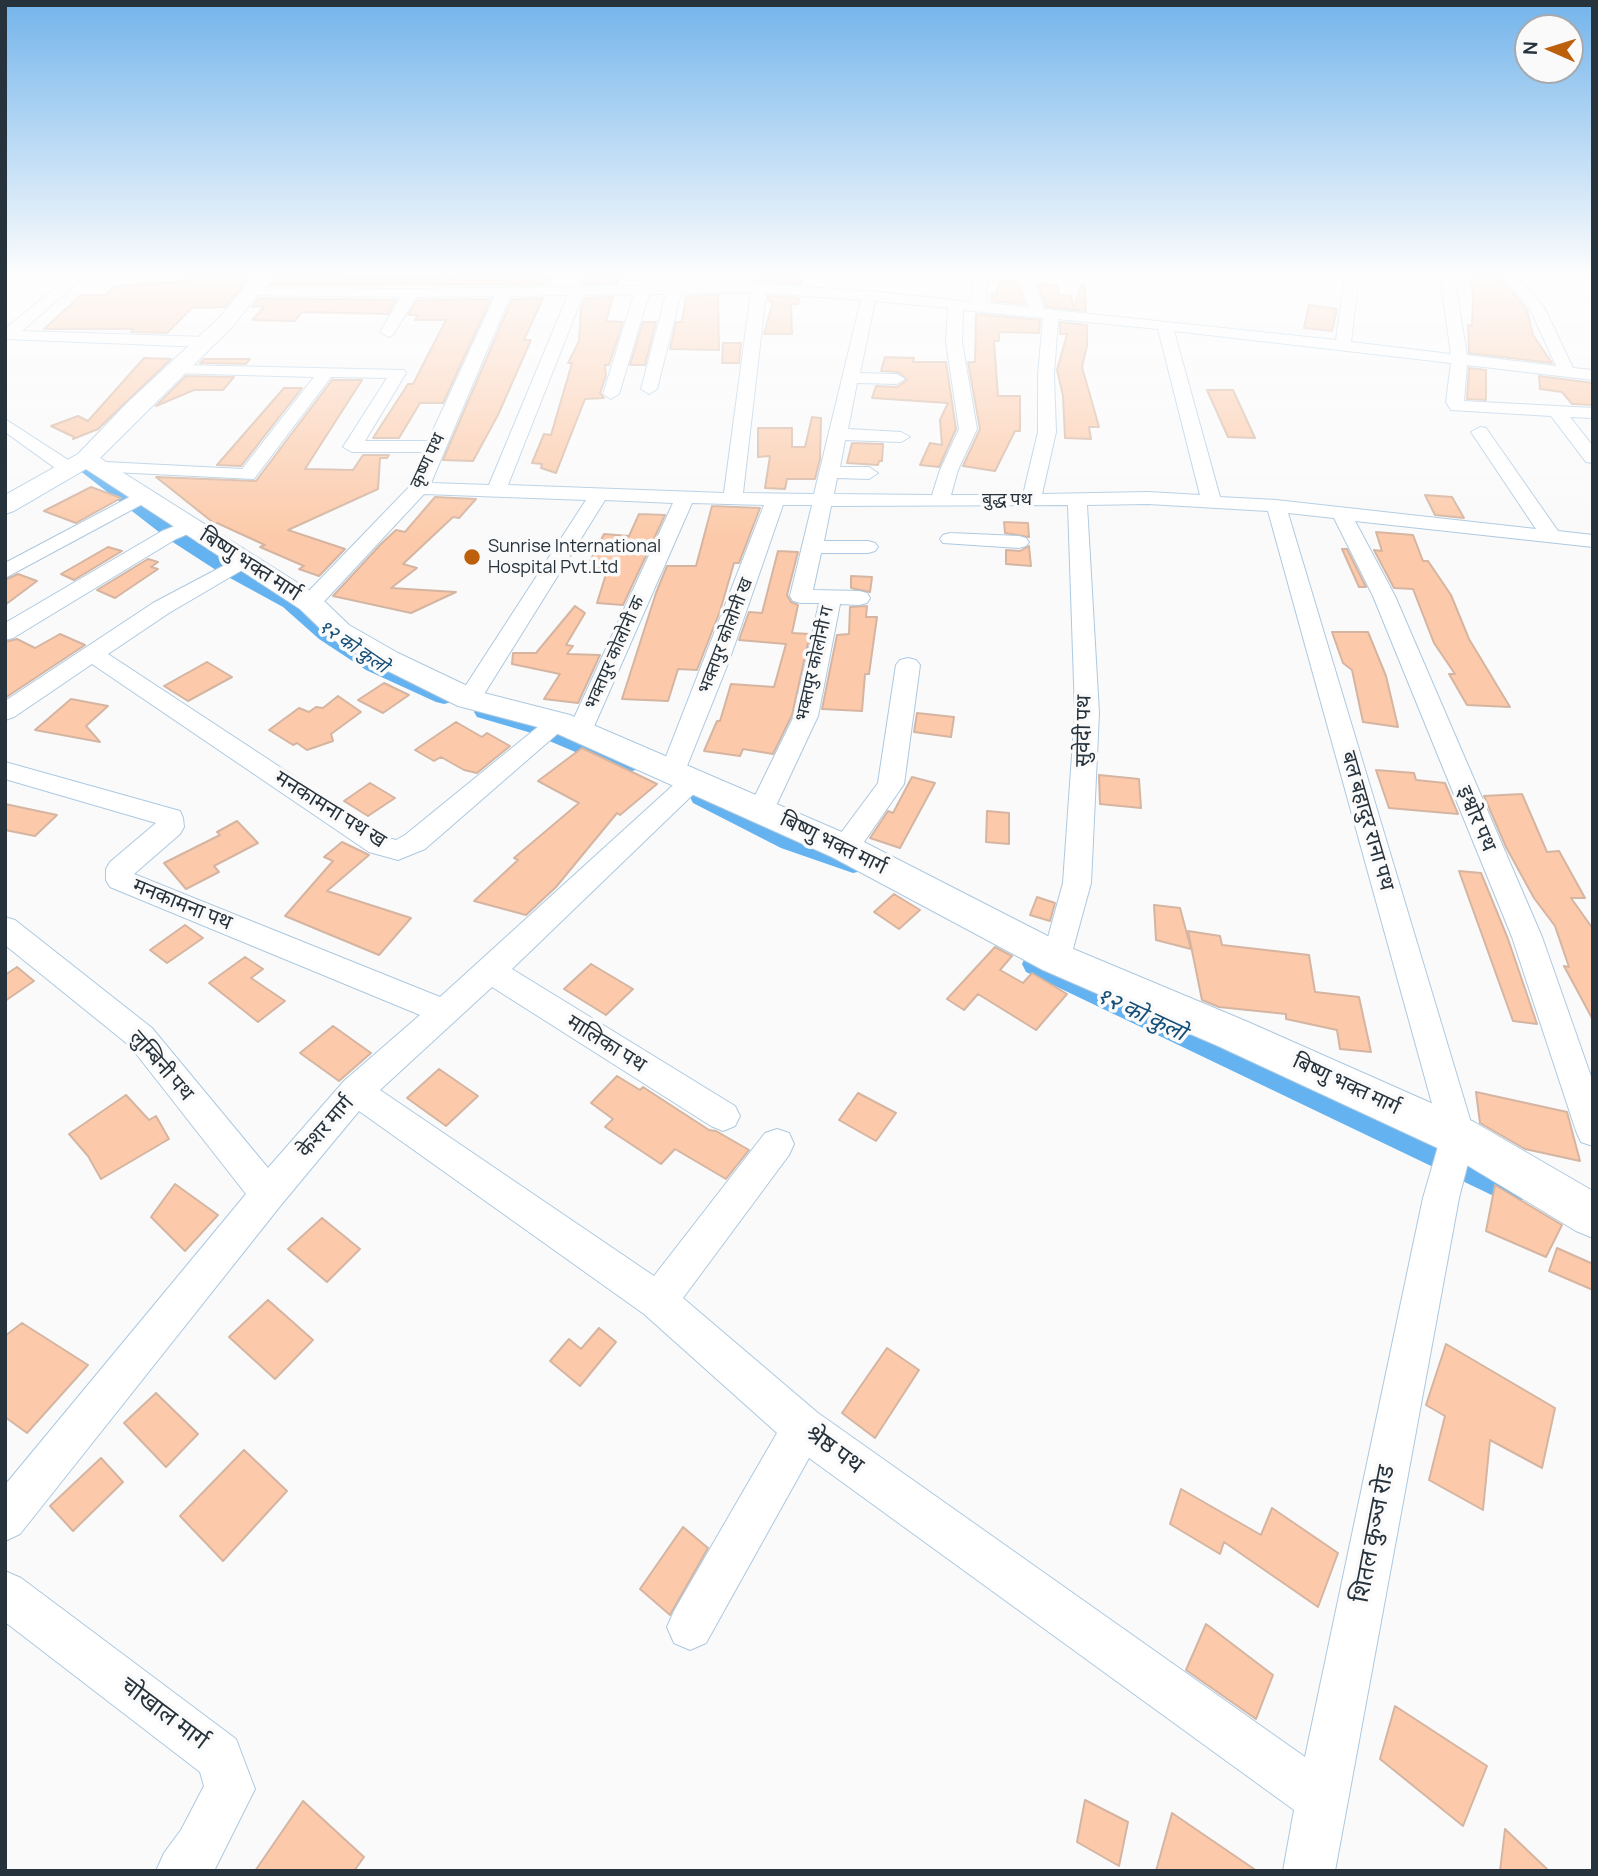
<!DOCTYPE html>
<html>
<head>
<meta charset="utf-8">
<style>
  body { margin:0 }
  #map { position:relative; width:1598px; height:1876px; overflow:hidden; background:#fafafa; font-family:Manrope,sans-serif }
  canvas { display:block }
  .frame { position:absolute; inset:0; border:7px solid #27333c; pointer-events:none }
  .north { position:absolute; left:1514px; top:14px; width:70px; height:70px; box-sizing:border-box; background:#fafafa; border:2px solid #a6aaae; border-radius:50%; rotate:273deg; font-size:19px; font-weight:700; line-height:28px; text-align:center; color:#27333c }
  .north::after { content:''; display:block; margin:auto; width:24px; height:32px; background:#bc600c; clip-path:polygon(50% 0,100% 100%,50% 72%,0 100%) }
</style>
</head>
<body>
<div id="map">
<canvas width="1598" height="1876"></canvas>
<div class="frame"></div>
<div class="north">N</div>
</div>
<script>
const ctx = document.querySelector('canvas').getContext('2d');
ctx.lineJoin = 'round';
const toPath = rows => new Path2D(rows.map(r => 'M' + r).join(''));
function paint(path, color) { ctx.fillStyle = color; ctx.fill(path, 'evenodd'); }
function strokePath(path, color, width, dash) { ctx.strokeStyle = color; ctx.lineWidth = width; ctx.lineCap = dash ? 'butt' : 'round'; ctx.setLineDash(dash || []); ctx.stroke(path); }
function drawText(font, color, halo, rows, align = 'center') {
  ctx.font = font + ' Manrope,"Noto Sans Devanagari",sans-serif'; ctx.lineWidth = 7; ctx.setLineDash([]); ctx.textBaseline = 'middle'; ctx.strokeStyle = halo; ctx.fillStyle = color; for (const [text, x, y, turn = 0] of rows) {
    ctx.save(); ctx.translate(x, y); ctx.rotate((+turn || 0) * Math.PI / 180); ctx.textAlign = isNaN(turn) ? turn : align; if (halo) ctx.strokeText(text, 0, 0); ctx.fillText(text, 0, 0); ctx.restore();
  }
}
paint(toPath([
  [85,461,91,462,182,531,233,564,297,599,335,629,382,660,452,692,455,697,452,702,444,704,436,702,366,670,319,639,283,607,219,572,168,539,79,470,76,466,79,462,85,461],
  [485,705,544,722,636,758,639,764,636,770,627,772,618,770,528,732,477,717,474,712,477,707,485,705],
  [702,789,799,836,862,857,866,864,862,871,853,873,781,848,693,803,690,797,693,791,702,789],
  [1036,953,1524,1177,1529,1188,1524,1199,1512,1203,1500,1199,1026,972,1022,964,1026,956,1036,953]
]), '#64b3f0');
const building = toPath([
  [190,276,251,276,225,307,192,308,167,333,131,332,134,329,44,329,81,295,106,295,115,286,187,281,190,276],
  [276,276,384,278,552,276,549,284,269,285,276,276],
  [583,276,620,276,617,283,582,284,583,276],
  [757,276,788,276,802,277,801,284,755,281,757,276],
  [1469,276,1498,276,1527,310,1533,335,1552,363,1469,353,1468,325,1472,326,1473,293,1469,276],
  [1000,281,1017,282,1025,304,992,301,992,294,996,294,1000,281],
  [1038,284,1057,285,1059,295,1071,296,1074,308,1081,285,1085,285,1086,311,1046,307,1038,284],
  [718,295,719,350,670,349,676,322,682,322,686,296,718,295],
  [768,296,799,298,798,304,791,304,792,334,764,334,773,301,768,301,768,296],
  [613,297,606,321,623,322,609,365,605,365,606,376,600,393,604,398,585,399,556,473,541,468,542,464,532,463,544,434,551,435,572,363,568,363,579,341,581,308,585,298,613,297],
  [259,298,396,300,388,314,302,312,295,321,252,320,265,306,252,307,259,298],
  [543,298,524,340,531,340,498,415,473,461,443,460,512,299,543,298],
  [491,299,443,403,420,403,399,438,373,438,408,384,413,384,446,320,415,320,418,315,408,315,417,300,491,299],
  [1309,305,1337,309,1332,331,1304,328,1309,305],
  [976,314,1040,320,1039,333,999,332,999,341,994,341,998,396,1020,396,1020,431,1015,431,995,471,963,466,980,429,968,362,975,362,976,314],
  [643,322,656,322,645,365,630,365,643,322],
  [1060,322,1087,325,1087,346,1082,367,1099,427,1089,427,1091,439,1065,438,1063,396,1057,370,1067,334,1060,334,1060,322],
  [723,343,741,343,739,363,722,363,723,343],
  [885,357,914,358,913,362,946,362,956,429,939,467,920,465,930,443,942,445,940,420,948,403,872,398,876,386,897,387,907,380,898,372,881,371,885,357],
  [144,358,171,359,98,429,73,439,74,437,51,426,78,416,88,421,144,358],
  [204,359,250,359,246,364,200,363,204,359],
  [1469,368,1486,370,1486,400,1467,399,1469,368],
  [186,376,234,377,223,390,194,390,156,406,186,376],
  [1539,376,1593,383,1593,405,1572,404,1562,392,1540,389,1539,376],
  [332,380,362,380,305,469,353,470,363,455,389,455,387,458,380,458,378,489,288,530,345,549,319,576,299,569,304,566,260,547,265,545,217,523,215,524,156,477,256,481,332,380],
  [284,388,302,388,241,466,217,465,284,388],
  [1207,390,1233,390,1255,438,1228,437,1207,390],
  [812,417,821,418,820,459,815,479,787,479,785,489,765,488,770,456,758,457,758,428,792,428,792,447,805,447,812,417],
  [852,443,883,444,882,461,879,461,878,465,847,463,852,443],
  [91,487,121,498,76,523,44,511,91,487],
  [1425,495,1452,497,1464,518,1435,515,1425,495],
  [435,497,476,499,459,518,453,517,403,564,417,568,391,588,456,592,411,613,333,596,381,544,396,530,405,532,435,497],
  [712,506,760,508,739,563,734,563,720,611,697,670,678,669,668,701,622,699,656,593,667,566,696,566,712,506],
  [639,514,665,515,623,605,597,603,607,571,592,565,600,565,589,563,604,534,629,536,639,514],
  [1004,522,1028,523,1029,537,1005,533,1004,522],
  [1376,532,1413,535,1423,561,1428,561,1451,595,1469,639,1510,707,1467,705,1449,674,1455,674,1434,643,1413,589,1394,588,1374,550,1382,551,1376,532],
  [1029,546,1031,566,1006,564,1006,550,1020,551,1029,546],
  [108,547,122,551,74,580,61,574,108,547],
  [1342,549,1347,549,1366,587,1359,587,1342,549],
  [778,551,798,552,787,595,791,602,798,605,792,633,810,634,792,715,773,754,743,749,740,756,704,751,717,721,720,721,731,684,774,687,786,644,739,640,749,612,762,613,778,551],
  [148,559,158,562,151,567,158,569,115,598,97,590,148,559],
  [18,574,37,581,5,605,5,580,18,574],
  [851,576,872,577,870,592,851,588,851,576],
  [575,606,585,613,566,645,573,646,567,654,600,655,578,703,544,699,560,674,512,664,513,653,536,653,575,606],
  [867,606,866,617,877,617,869,674,865,674,862,711,822,709,837,635,849,634,850,607,867,606],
  [1332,632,1368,632,1386,676,1398,727,1363,722,1352,670,1343,663,1332,632],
  [60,634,85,645,5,698,5,642,17,639,35,648,60,634],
  [207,662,232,677,188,701,164,686,207,662],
  [384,683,409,695,383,713,358,700,384,683],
  [338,696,361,712,331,734,333,741,307,750,297,743,293,745,269,730,299,708,309,712,316,707,323,708,338,696],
  [71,699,108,706,86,726,100,742,35,730,71,699],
  [917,713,954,717,951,737,914,732,917,713],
  [456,722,482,737,487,733,510,746,477,773,464,770,441,757,434,761,415,750,456,722],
  [582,748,657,784,620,815,617,813,556,887,526,915,474,901,518,860,514,858,579,803,538,781,582,748],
  [1376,770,1414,773,1416,780,1445,783,1458,814,1389,808,1376,770],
  [1099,775,1139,779,1141,808,1100,804,1099,775],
  [912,777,935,783,900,848,870,838,888,811,893,813,912,777],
  [370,783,395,798,368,816,344,801,370,783],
  [1522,794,1547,852,1559,851,1585,898,1571,898,1593,929,1593,1020,1564,966,1569,967,1555,926,1534,898,1506,847,1484,796,1522,794],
  [5,804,57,815,35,836,5,830,5,804],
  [987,811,1009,813,1009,844,986,842,987,811],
  [237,821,258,843,214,866,219,872,186,889,164,863,220,835,217,832,237,821],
  [342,842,369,855,327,891,411,918,379,955,285,916,333,861,324,857,342,842],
  [1459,871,1481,873,1508,939,1537,1024,1513,1021,1459,871],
  [894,894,920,910,899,929,874,912,894,894],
  [1037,897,1055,903,1050,921,1030,915,1037,897],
  [1154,905,1180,908,1191,949,1156,940,1154,905],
  [185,925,203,938,167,963,150,950,185,925],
  [1188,931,1220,936,1222,945,1309,955,1315,992,1359,997,1371,1052,1340,1049,1337,1030,1286,1019,1286,1014,1219,1007,1202,1000,1188,931],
  [995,947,1012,956,1000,970,1023,983,1032,973,1067,994,1036,1030,978,994,964,1010,947,999,995,947],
  [245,957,263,969,251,978,285,1001,258,1022,209,983,245,957],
  [591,964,633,989,606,1015,564,989,591,964],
  [17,967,34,981,5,1001,5,975,17,967],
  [333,1026,371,1053,339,1081,300,1053,333,1026],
  [439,1069,478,1096,446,1126,407,1098,439,1069],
  [617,1076,640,1090,643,1087,709,1130,716,1131,749,1150,726,1179,675,1149,661,1164,605,1127,613,1119,591,1103,617,1076],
  [1476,1092,1567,1112,1580,1161,1525,1149,1480,1123,1476,1092],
  [858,1093,896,1113,876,1141,839,1120,858,1093],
  [126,1095,149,1120,156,1116,169,1139,101,1179,88,1156,69,1134,126,1095],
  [175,1184,218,1215,185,1251,151,1217,175,1184],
  [1495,1185,1562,1225,1546,1257,1486,1231,1495,1185],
  [322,1218,360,1249,327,1282,288,1249,322,1218],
  [1557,1248,1593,1264,1593,1290,1549,1271,1557,1248],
  [268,1300,313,1340,275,1379,229,1337,268,1300],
  [22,1323,88,1365,27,1433,5,1417,5,1336,22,1323],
  [599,1328,616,1342,580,1386,550,1361,569,1339,581,1349,599,1328],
  [1446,1344,1555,1408,1542,1468,1490,1440,1483,1510,1429,1480,1445,1416,1426,1405,1446,1344],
  [887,1348,919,1370,875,1438,842,1413,887,1348],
  [156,1393,198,1434,166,1467,124,1423,156,1393],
  [244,1450,287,1491,223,1561,180,1516,244,1450],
  [101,1458,123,1482,73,1531,50,1506,101,1458],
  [1181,1489,1261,1535,1272,1508,1338,1553,1318,1607,1224,1542,1220,1554,1170,1524,1181,1489],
  [683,1527,708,1548,670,1615,640,1589,683,1527],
  [1206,1624,1273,1675,1256,1719,1186,1670,1206,1624],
  [1395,1706,1487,1766,1463,1826,1380,1759,1395,1706],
  [1085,1800,1128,1822,1119,1866,1077,1842,1085,1800],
  [303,1801,364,1857,354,1871,255,1871,303,1801],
  [1172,1813,1257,1871,1156,1871,1172,1813],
  [1505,1829,1549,1871,1500,1871,1505,1829]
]);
paint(building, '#fccaaa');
strokePath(building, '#d5b5a1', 2);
const street = toPath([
  [70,276,85,276,22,331,206,337,214,342,206,347,5,339,5,329,70,276],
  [974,276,988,276,986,303,1029,307,1018,276,1032,276,1044,309,1336,340,1345,276,1359,276,1351,342,1451,354,1441,283,1448,279,1455,283,1467,355,1556,366,1530,309,1501,276,1516,276,1544,307,1573,368,1593,370,1593,380,1467,365,1464,401,1593,408,1593,418,1570,417,1593,446,1593,463,1586,462,1551,416,1451,410,1446,402,1451,363,1174,331,1220,497,1276,500,1536,529,1471,432,1480,427,1486,428,1558,531,1593,535,1593,547,1355,521,1395,596,1542,937,1593,1082,1593,1146,1581,1142,1576,1131,1512,937,1373,596,1334,518,1288,513,1475,1136,1459,1198,1335,1871,1283,1871,1294,1810,809,1458,706,1643,690,1650,674,1643,667,1627,674,1611,777,1433,644,1314,359,1111,281,1205,20,1534,5,1541,5,1485,246,1194,130,1046,5,945,5,917,15,920,152,1028,268,1168,344,1081,420,1015,110,887,106,880,106,869,110,862,156,823,5,779,5,762,180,811,183,818,184,827,180,834,134,874,440,997,681,778,673,780,664,778,660,772,764,505,692,503,592,731,589,737,580,739,571,737,568,731,673,503,605,500,481,699,478,704,469,706,460,704,457,699,586,500,424,494,318,608,310,610,302,608,299,603,302,598,410,486,424,452,352,452,343,447,387,378,331,377,254,479,93,471,86,469,84,465,86,461,242,469,314,377,172,373,170,370,178,365,404,370,406,373,365,441,428,441,495,296,416,297,393,335,388,337,380,332,401,297,245,295,243,292,245,289,250,288,411,289,759,284,869,291,971,302,974,276],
  [751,292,724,493,508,485,583,295,634,294,603,394,611,399,619,394,649,294,666,294,641,389,649,394,657,389,681,293,751,292],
  [766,293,861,300,814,494,743,493,766,293],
  [568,295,489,485,431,483,510,296,568,295],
  [875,301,948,308,946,342,959,429,940,470,932,495,834,494,837,478,869,479,878,473,869,467,840,467,845,440,901,442,910,437,901,432,848,429,857,383,897,384,905,379,897,374,860,373,875,301],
  [963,310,1043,318,1038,375,1038,432,1023,495,951,495,958,470,977,429,962,342,963,310],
  [1058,319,1158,329,1200,495,1148,492,1042,494,1056,432,1054,375,1058,319],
  [1148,504,1268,511,1441,1136,1423,1198,1305,1757,818,1413,683,1298,789,1155,794,1144,789,1133,777,1129,765,1133,654,1276,380,1090,492,987,711,1126,723,1131,735,1126,740,1116,735,1106,512,969,707,781,703,775,694,772,683,776,729,661,783,505,812,505,790,596,793,601,801,603,819,603,794,716,748,810,752,816,761,819,770,816,774,810,818,716,840,604,859,605,867,603,870,598,867,593,859,591,813,590,821,553,868,553,875,551,878,547,875,543,868,541,824,541,831,506,1068,505,1075,713,1063,883,1042,959,1046,967,1057,971,1068,967,1091,883,1099,713,1087,505,1148,504],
  [5,419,76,465,78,469,76,473,62,473,5,432,5,419],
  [143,490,150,492,153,496,150,500,5,578,5,563,143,490],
  [190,520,197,522,200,526,197,530,176,539,13,638,5,640,5,623,162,531,190,520],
  [950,533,1019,536,1026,538,1029,542,1026,546,1019,548,943,543,940,539,943,535,950,533],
  [242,556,249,558,252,562,249,566,169,613,108,654,388,838,396,840,405,835,550,717,559,714,568,717,571,722,425,849,398,860,369,852,92,664,14,717,5,720,5,701,153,603,242,556],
  [908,658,916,660,920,665,904,784,855,855,845,858,835,855,831,848,835,841,878,783,896,665,900,660,908,658],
  [5,1571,21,1578,236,1739,255,1789,214,1871,156,1871,164,1853,181,1830,204,1786,200,1772,5,1622,5,1571]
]);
const secondary = toPath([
  [254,276,273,276,233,326,100,458,320,597,349,625,398,653,480,692,570,715,858,839,1071,948,1248,1022,1474,1122,1593,1191,1593,1238,1576,1231,1442,1150,1218,1046,1043,970,832,857,549,730,458,706,376,665,329,637,300,609,86,469,14,511,5,514,5,495,78,454,127,403,219,318,254,276]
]);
strokePath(street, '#acc9e1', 2);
strokePath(secondary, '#acc9e1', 2);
paint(street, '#fff');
paint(secondary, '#fff');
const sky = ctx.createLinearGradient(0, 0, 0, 538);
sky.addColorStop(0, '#73b4eb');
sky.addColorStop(0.51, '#fdfdfd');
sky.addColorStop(1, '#fdfdfd00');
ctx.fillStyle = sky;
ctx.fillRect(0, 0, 1598, 538);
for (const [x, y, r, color] of [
  [472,557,9,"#bc600c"]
]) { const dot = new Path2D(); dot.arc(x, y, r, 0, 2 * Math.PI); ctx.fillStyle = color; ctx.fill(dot); strokePath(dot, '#fafafa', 2.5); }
drawText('18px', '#27333c', '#fafafa', [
  ["कृष्ण पथ",428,461,-65],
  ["बुद्ध पथ",1007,500],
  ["भक्तपुर कोलोनी ख",726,636,-69],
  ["भक्तपुर कोलोनी क",615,653,-66],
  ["भक्तपुर कोलोनी ग",815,664,-77]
]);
drawText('18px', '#27333c', '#fafafa', [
  ["Sunrise International",488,547],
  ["Hospital Pvt.Ltd",488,568]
], 'left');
drawText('italic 19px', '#154f78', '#fafafa', [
  ["१२ को कुलो",353,647,34]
]);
drawText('21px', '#27333c', '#fafafa', [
  ["बिष्णु भक्त मार्ग",250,565,33],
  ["सुवेदी पथ",1084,731,-89],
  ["मनकामना पथ ख",330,810,32],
  ["इश्वोर पथ",1476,819,67],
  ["बल बहादुर राना पथ",1367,821,74],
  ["बिष्णु भक्त मार्ग",833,844,26],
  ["मनकामना पथ",182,905,22],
  ["मालिका पथ",606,1044,32],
  ["लुम्बिनी पथ",161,1066,49],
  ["बिष्णु भक्त मार्ग",1346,1085,25],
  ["केशर मार्ग",326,1127,-49]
]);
drawText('italic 23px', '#154f78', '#fafafa', [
  ["१२ को कुलो",1141,1015,25]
]);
drawText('24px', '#27333c', '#fafafa', [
  ["श्रेष्ठ पथ",834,1450,36],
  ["शितल कुञ्ज रोड",1374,1534,-79],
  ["चोखाल मार्ग",164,1714,37]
]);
</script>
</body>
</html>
